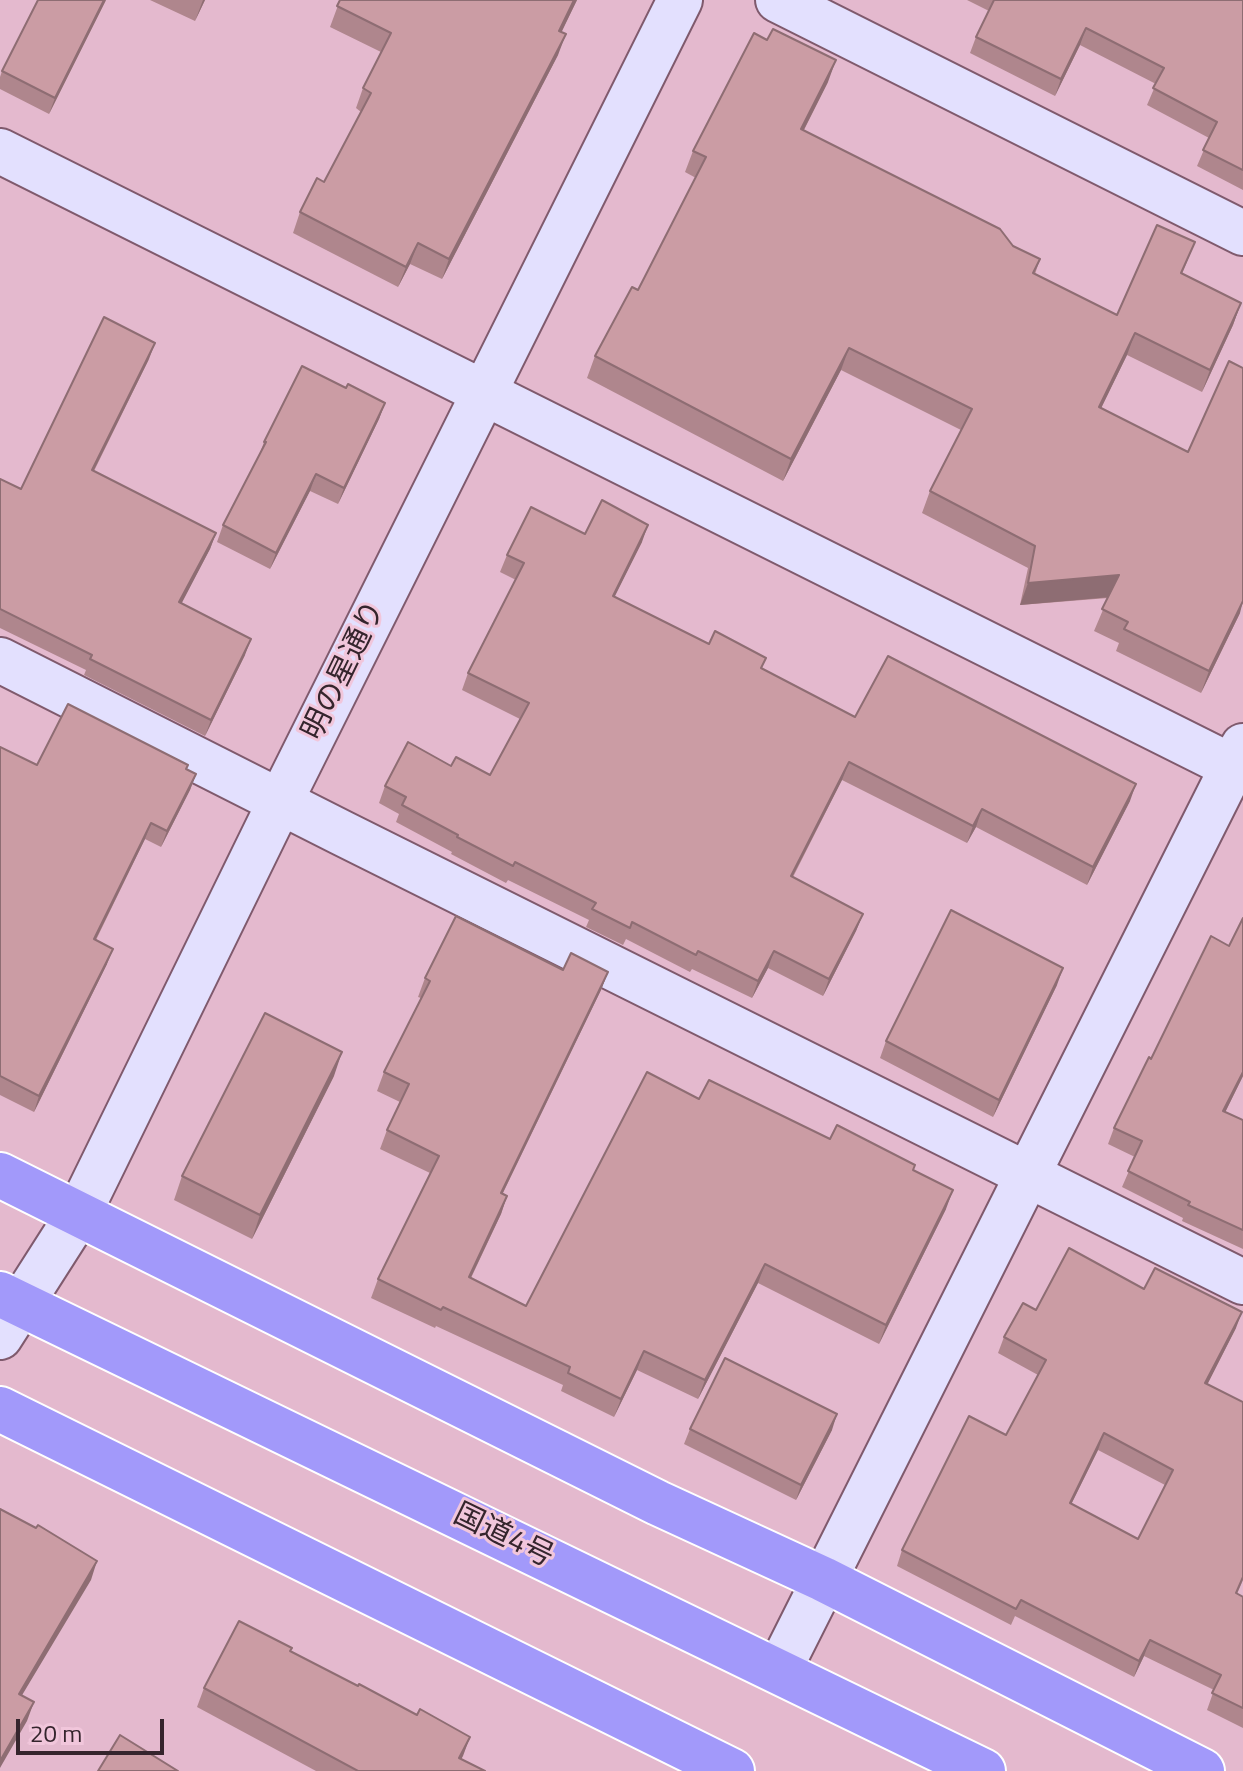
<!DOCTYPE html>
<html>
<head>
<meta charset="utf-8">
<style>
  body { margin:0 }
  #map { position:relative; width:1243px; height:1771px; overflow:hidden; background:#e4b9ce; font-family:"Titillium Web",sans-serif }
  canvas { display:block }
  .scale { position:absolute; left:16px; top:1719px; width:148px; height:36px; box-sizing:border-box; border:4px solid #35252d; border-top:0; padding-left:10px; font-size:24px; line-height:28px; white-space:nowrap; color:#35252d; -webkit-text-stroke:6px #f1c6db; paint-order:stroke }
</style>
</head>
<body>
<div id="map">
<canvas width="1243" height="1771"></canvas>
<div class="scale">20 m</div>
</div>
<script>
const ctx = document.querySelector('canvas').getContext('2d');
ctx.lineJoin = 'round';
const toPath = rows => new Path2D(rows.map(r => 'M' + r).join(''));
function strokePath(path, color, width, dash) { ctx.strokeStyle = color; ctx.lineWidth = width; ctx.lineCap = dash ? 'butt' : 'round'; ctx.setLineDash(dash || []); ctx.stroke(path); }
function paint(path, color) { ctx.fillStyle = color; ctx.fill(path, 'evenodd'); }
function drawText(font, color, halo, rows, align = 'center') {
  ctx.font = font + ' "Titillium Web","Noto Sans JP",sans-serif'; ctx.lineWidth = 6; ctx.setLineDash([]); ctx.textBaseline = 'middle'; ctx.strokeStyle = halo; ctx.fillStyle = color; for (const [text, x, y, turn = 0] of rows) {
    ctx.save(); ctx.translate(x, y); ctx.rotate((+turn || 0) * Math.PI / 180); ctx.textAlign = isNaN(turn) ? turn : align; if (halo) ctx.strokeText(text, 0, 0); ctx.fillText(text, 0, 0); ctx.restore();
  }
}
const secondary = toPath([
  [778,0,1243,233],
  [0,151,1243,772],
  [0,660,342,833,1243,1282],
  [0,1337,78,1215,280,802,680,0],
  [779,1670,1243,746]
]);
const highway = toPath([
  [0,1175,658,1503,823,1579,1202,1771],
  [0,1294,983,1771],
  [0,1409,732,1771]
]);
strokePath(secondary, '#7f5a6d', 48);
strokePath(highway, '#fff', 48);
strokePath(secondary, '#e3e0fe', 44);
strokePath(highway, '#a299fa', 44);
paint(toPath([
  [106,0,49,114,0,89,0,77,2,71],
  [150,0,205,0,195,21],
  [340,0,577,0,561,32,558,55,442,279,410,264,398,287,293,233,300,212,324,182,361,112,356,108,363,88,381,52,330,27],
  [967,0,1243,0,1243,190,1197,166,1209,138,1147,105,1156,84,1080,45,1055,96,970,53,976,37,989,11],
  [828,82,804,130,1013,246,1040,259,1035,274,1117,315,1195,242,1182,274,1241,303,1233,325,1202,392,1127,355,1101,408,1240,613,1201,693,1116,651,1119,643,1094,631,1108,598,1020,605,1028,568,922,513,930,491,961,430,841,370,783,481,587,378,595,356,638,290,696,178,685,172,693,151],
  [149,359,94,471,216,533,210,549,181,603,245,655,205,736,84,675,86,670,0,628,0,479,21,489],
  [346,388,385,403,379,419,338,504,310,491,270,569,217,542,223,525,259,456,264,442],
  [585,534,642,542,614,597,709,644,762,669,855,717,1130,801,1087,885,976,827,967,843,842,780,793,877,863,914,856,931,823,996,768,968,752,998,692,969,690,972,626,939,623,945,586,927,589,920,508,880,506,883,451,854,452,852,396,822,399,814,379,803,385,786,451,766,490,775,520,719,462,690,468,673,516,580,500,572,507,555],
  [0,747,37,765,187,769,196,774,190,790,161,847,145,839,96,940,107,964,34,1112,0,1095],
  [1243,918,1243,1076,1225,1112,1243,1120,1243,1249,1182,1221,1183,1218,1122,1187,1135,1157,1108,1144,1114,1128,1229,946],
  [563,970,608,972,601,990,503,1193,507,1196,501,1214,471,1278,526,1306,699,1099,830,1139,913,1170,946,1209,879,1344,758,1283,698,1399,637,1370,614,1417,561,1391,563,1385,436,1326,435,1328,371,1298,378,1279,430,1173,380,1149,387,1130,400,1102,377,1091,384,1072,421,998,418,997,425,978],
  [1057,985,993,1117,880,1058,886,1041],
  [334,1076,252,1239,174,1200,182,1176],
  [1144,1289,1236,1328,1207,1384,1243,1402,1243,1580,1237,1594,1243,1597,1243,1728,1207,1710,1214,1690,1144,1656,1134,1677,1015,1616,1011,1625,897,1566,902,1550,1006,1435,1038,1375,998,1353,1004,1337,1036,1310],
  [1098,1450,1165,1485,1138,1539,1071,1504],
  [690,1429,832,1430,796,1500,684,1444],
  [290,1652,417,1715,470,1737,461,1759,485,1771,316,1771,197,1707,204,1688]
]), '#af868d');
paint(toPath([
  [104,0,106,0,49,114,55,98],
  [203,0,205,0,195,21],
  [574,0,577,0,552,52,559,31],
  [1086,28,1080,45,1055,96,1061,79],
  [566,34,558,55,442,279,449,259],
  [836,60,828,82,793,151,801,129],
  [418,243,410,264,398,287,406,267],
  [1241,303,1233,325,1202,392,1210,370],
  [1135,333,1127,355,1091,429,1099,407],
  [155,343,149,359,86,486,92,470],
  [849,348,841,370,783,481,791,459],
  [385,403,379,419,338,504,344,488],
  [316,474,310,491,270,569,276,553],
  [648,525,642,542,606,614,613,596],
  [216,533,210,549,174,618,179,602],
  [1119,575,1111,597,1020,605,1028,583],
  [1243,601,1240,613,1201,693,1209,671],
  [251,639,245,655,205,736,211,720],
  [849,762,842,780,784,893,791,876],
  [196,774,190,790,161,847,167,831],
  [1136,784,1130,801,1087,885,1093,867],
  [982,809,976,827,967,843,973,826],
  [151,823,145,839,88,955,94,939],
  [863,914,856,931,823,996,829,979],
  [113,949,107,964,34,1112,39,1096],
  [774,951,768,968,752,998,758,981],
  [1063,968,1057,985,993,1117,999,1100],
  [608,972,601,990,494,1211,501,1193],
  [342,1052,334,1076,252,1239,260,1215],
  [1243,1072,1243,1076,1218,1127,1223,1111],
  [953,1190,946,1209,879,1344,886,1325],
  [507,1196,501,1214,462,1296,469,1277],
  [765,1264,758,1283,698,1399,705,1380],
  [1242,1312,1236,1328,1200,1399,1205,1383],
  [644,1351,637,1370,614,1417,621,1399],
  [837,1414,832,1430,796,1500,801,1485],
  [1104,1433,1098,1450,1064,1519,1070,1503],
  [97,1561,91,1580,12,1712,19,1694],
  [1150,1640,1144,1656,1134,1677,1139,1661],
  [34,1702,27,1721,0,1768,0,1761],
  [470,1737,463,1756,455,1771,459,1758]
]), '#8e6d73');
const building = toPath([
  [38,0,104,0,55,98,2,71,38,0],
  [340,0,574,0,559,31,566,34,449,259,418,243,406,267,300,212,317,178,324,182,371,93,363,88,391,33,337,6,340,0],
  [994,0,1243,0,1243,170,1203,150,1217,122,1153,88,1164,68,1086,28,1061,79,976,37,994,0],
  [773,29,836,60,801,129,1000,229,1013,246,1040,259,1033,273,1117,315,1157,225,1195,242,1181,273,1241,303,1210,370,1135,333,1099,407,1188,452,1229,361,1243,368,1243,601,1209,671,1124,629,1128,622,1102,609,1119,575,1028,583,1035,546,930,491,972,409,849,348,791,459,595,356,632,287,638,290,706,157,693,151,754,33,767,40,773,29],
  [104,317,155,343,92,470,216,533,179,602,251,639,211,720,90,659,92,655,0,609,0,479,21,489,104,317],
  [302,366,346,388,348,384,385,403,344,488,316,474,276,553,223,525,266,442,264,442,302,366],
  [602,500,648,525,613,596,709,644,715,631,766,658,761,668,855,717,888,656,1136,784,1093,867,982,809,973,826,849,762,791,876,863,914,829,979,774,951,758,981,698,951,696,955,632,922,630,928,592,909,596,903,515,862,513,866,457,837,458,835,402,805,406,797,385,786,408,742,451,766,456,757,490,775,529,703,468,673,524,563,507,555,531,507,585,534,602,500],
  [68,704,188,765,186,769,196,774,167,831,151,823,94,939,113,949,39,1096,0,1076,0,747,37,765,68,704],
  [951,910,1063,968,999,1100,886,1041,951,910],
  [456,916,563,970,571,953,608,972,501,1193,507,1196,469,1277,526,1306,647,1072,699,1099,709,1080,830,1139,837,1125,915,1165,913,1170,953,1190,886,1325,765,1264,705,1380,644,1351,621,1399,568,1373,570,1367,443,1307,441,1310,378,1279,439,1156,387,1130,409,1084,384,1072,430,981,425,978,456,916],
  [1243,918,1243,1072,1223,1111,1243,1120,1243,1230,1188,1205,1190,1202,1128,1171,1142,1141,1114,1128,1149,1057,1151,1059,1211,936,1229,946,1243,918],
  [265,1013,342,1052,260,1215,182,1176,265,1013],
  [1069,1248,1144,1289,1155,1268,1242,1312,1205,1383,1243,1402,1243,1577,1236,1593,1243,1597,1243,1708,1212,1693,1221,1675,1150,1640,1139,1661,1021,1600,1016,1609,902,1550,969,1416,1006,1435,1046,1360,1004,1337,1023,1303,1036,1310,1069,1248],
  [1104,1433,1173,1470,1138,1539,1070,1503,1104,1433],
  [725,1358,837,1414,801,1485,690,1429,725,1358],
  [0,1509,36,1528,38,1525,97,1561,19,1694,34,1702,0,1761,0,1509],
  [239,1621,292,1648,290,1651,358,1686,359,1684,417,1715,420,1709,470,1737,459,1758,485,1771,358,1771,204,1688,239,1621],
  [120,1735,178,1771,98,1771,120,1735]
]);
paint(building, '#cb9ca4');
strokePath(building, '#8e6d73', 2);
drawText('30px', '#35252d', '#f1c6db', [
  ["明の星通り",345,671,-64],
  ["国道4号",503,1537,26]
]);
</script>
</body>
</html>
